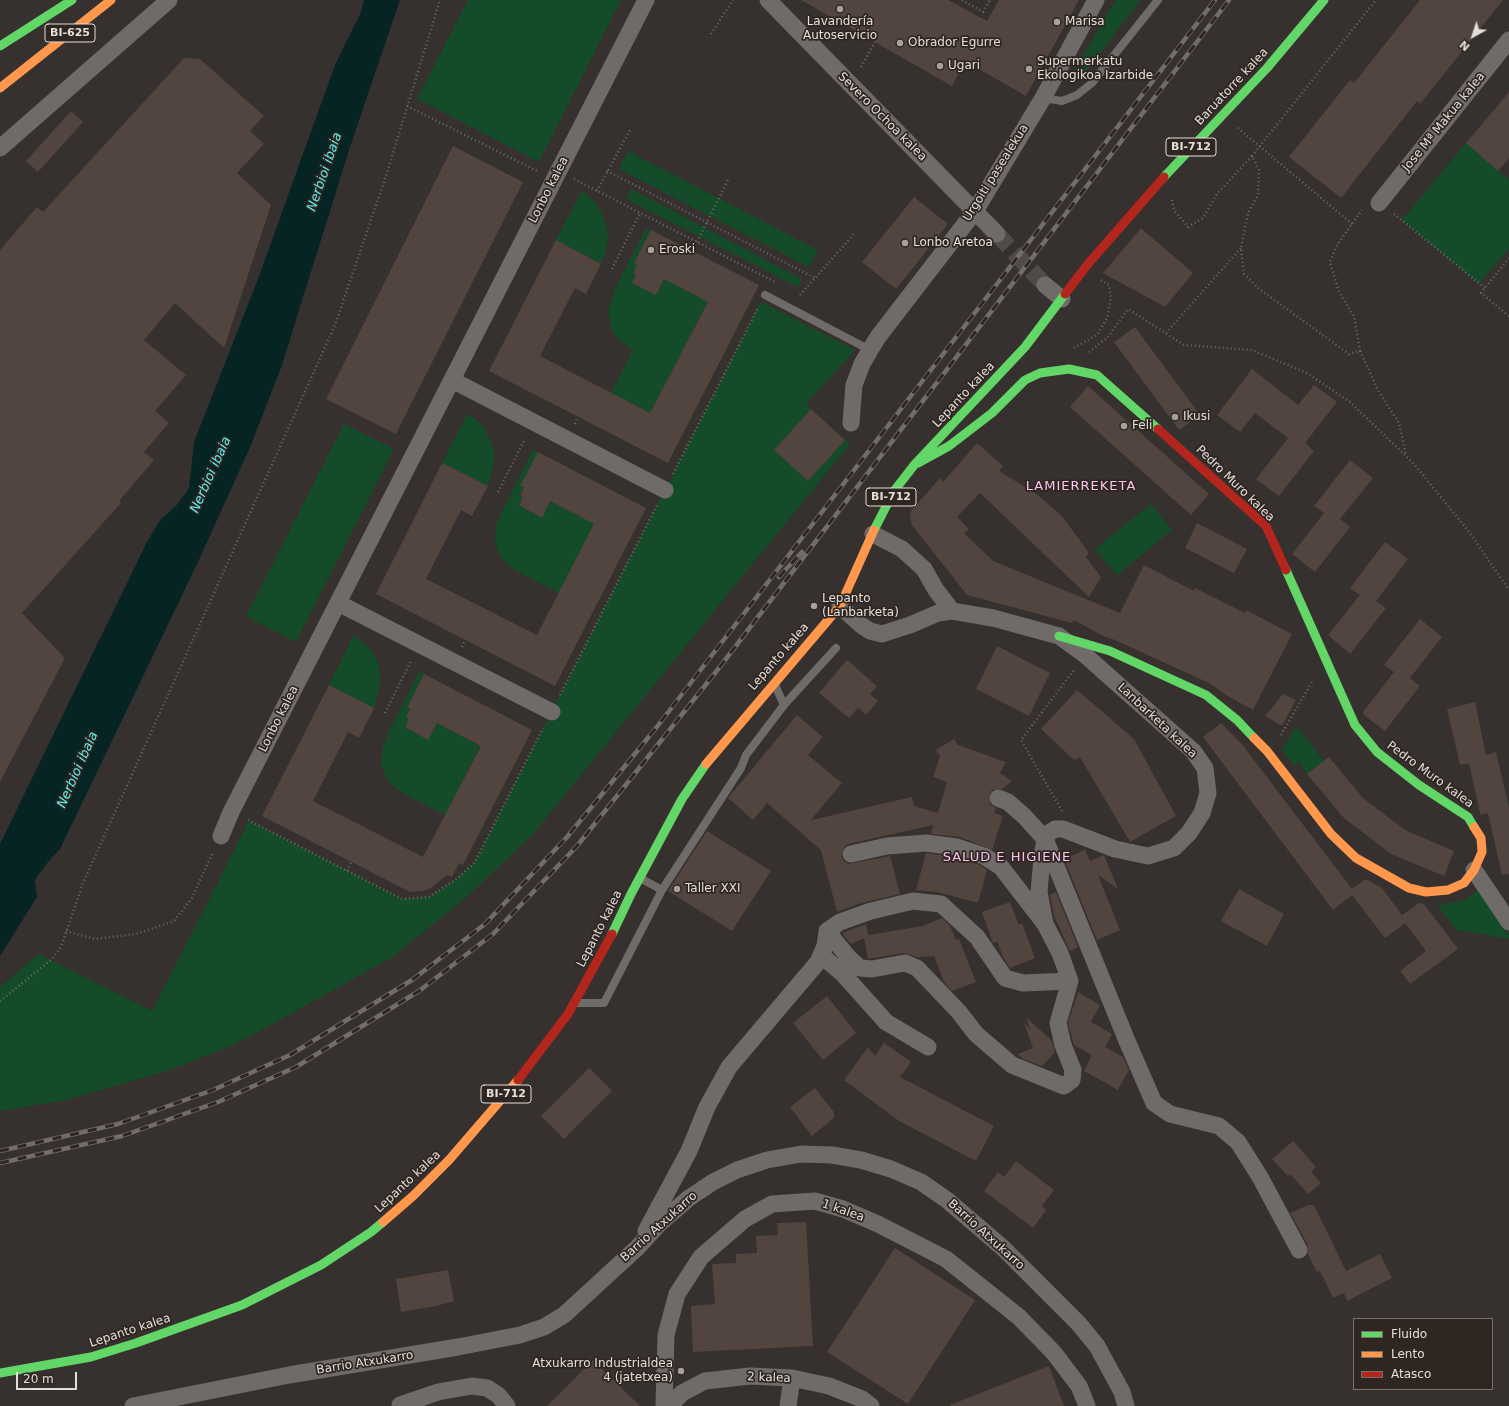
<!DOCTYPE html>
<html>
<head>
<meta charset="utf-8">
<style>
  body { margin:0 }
  #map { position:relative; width:1509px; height:1406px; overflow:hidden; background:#36312e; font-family:"DejaVu Sans",sans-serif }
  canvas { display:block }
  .legend { position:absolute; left:1353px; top:1318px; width:140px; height:72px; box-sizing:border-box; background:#2f2621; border:1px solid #77706b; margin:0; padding:5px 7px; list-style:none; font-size:12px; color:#e4dedb }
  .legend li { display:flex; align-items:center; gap:8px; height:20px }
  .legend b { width:20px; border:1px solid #77706b }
  .north { position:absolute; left:1453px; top:16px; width:40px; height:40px; -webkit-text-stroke:3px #2f2621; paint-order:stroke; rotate:220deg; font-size:11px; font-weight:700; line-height:16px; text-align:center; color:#e4dedb }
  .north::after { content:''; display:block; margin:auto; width:14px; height:18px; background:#e4dedb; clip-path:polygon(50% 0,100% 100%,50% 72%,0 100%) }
  .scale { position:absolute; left:16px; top:1372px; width:61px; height:18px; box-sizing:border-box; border:2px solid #e4dedb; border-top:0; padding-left:5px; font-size:12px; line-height:14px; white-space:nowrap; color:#e4dedb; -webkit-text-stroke:3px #2f2621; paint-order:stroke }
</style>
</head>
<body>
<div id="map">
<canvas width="1509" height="1406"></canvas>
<ul class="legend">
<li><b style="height:5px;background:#63d668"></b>Fluido</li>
<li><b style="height:5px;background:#ff974d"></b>Lento</li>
<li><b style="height:5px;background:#b3261e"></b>Atasco</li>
</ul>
<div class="north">N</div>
<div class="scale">20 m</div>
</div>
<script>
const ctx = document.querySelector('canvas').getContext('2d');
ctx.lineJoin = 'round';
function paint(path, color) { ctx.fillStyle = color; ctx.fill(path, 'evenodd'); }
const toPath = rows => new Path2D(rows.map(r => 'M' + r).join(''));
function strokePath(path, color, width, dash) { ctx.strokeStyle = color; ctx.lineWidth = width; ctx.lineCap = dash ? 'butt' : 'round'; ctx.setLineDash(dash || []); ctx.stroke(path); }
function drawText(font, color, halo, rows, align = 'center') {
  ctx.font = font + ' "DejaVu Sans",sans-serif'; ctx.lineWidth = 3.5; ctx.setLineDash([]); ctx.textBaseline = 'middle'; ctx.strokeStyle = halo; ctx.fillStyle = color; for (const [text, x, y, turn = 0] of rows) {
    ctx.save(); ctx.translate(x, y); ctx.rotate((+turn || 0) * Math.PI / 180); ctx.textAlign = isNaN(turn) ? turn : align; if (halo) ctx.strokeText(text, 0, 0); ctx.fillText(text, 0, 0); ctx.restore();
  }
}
paint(toPath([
  [468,0,621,0,539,162,417,99],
  [1116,0,1140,0,1085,73,1078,78,1070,78],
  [1466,143,1509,180,1509,248,1479,284,1402,220],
  [628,151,818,250,809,267,619,169],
  [631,189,802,279,798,287,626,199],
  [582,190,597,204,603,216,607,229,608,240,605,255,601,263,556,240],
  [646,228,651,230,634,263,637,265,633,273,636,274,632,283,656,295,664,279,708,301,650,413,611,393,633,350,619,340,612,331,608,311,616,287],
  [761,302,855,350,806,404,811,409,774,450,808,481,845,440,850,444,533,834,468,896,391,958,258,1032,228,1047,170,1070,66,1100,0,1111,0,987,39,954,152,1011,249,821,402,899,429,897,458,878,475,862],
  [468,413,483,426,490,439,494,451,494,463,488,486,442,463],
  [344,424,394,449,296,642,246,616],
  [533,450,538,452,521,485,524,487,520,495,523,497,519,505,542,517,550,501,594,524,559,593,515,570,506,563,499,553,495,541,496,525,503,509],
  [1151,504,1172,530,1117,575,1095,549],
  [354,635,370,648,377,660,380,673,380,685,374,708,329,685],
  [419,672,424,674,407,707,410,709,406,717,409,719,405,727,428,739,437,723,480,746,445,815,401,792,392,785,385,775,381,763,383,747,389,731],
  [1296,726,1324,761,1307,774,1299,762,1295,766,1282,750],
  [1480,888,1509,936,1509,939,1457,930,1437,905,1466,900]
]), '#144c29');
paint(toPath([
  [364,0,400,0,350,147,281,368,251,445,198,562,60,849,48,862,35,880,37,897,0,956,0,844,147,542,161,519,176,506,189,488,194,442,258,279,335,65,361,12]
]), '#072424');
paint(toPath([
  [801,0,948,0,987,21,999,0,1079,0,1026,96,965,61,952,86],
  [1420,0,1503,0,1420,104,1417,101,1341,198,1289,157,1350,80,1354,83],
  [184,58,200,59,264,116,250,131,264,144,237,173,271,205,224,348,175,303,144,340,186,375,155,411,169,423,144,452,154,460,119,501,121,503,22,613,65,658,0,782,0,250,37,207,43,212],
  [1509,92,1509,158,1498,171,1466,143],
  [71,111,83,122,38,172,26,161],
  [453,146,523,182,396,434,326,399],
  [914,197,948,224,896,289,862,262],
  [1141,228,1193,273,1165,307,1103,273],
  [651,230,759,285,668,463,489,371,556,240,601,264,586,294,575,288,540,356,650,413,708,302,664,279,656,295,632,283,636,274,633,273,637,265,634,263],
  [1135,327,1200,415,1179,430,1114,342],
  [1252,369,1298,405,1314,385,1337,402,1305,443,1314,451,1279,496,1256,479,1288,438,1255,413,1240,432,1217,415],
  [1088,386,1209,494,1191,515,1070,407],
  [811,409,845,440,808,481,774,450],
  [977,443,1003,466,999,471,1035,493,1061,515,1084,546,1089,553,1086,557,1101,577,1089,597,980,493,957,517,969,529,964,533,993,561,1120,613,1144,565,1194,591,1195,588,1245,613,1246,610,1292,634,1253,710,1226,695,1211,684,1115,640,1103,636,1074,620,1072,623,967,595,912,525,910,517,911,511,940,478,943,482],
  [538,452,646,508,555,686,376,594,442,463,488,486,472,516,461,510,426,579,537,635,594,524,550,501,542,518,519,505,523,497,520,496,524,487,520,486],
  [1350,460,1373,478,1340,519,1350,527,1315,572,1292,554,1324,513,1314,506],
  [1197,523,1247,549,1234,573,1185,548],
  [1385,542,1408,559,1376,601,1386,608,1350,654,1328,635,1360,595,1350,588],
  [1420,619,1442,637,1410,678,1420,686,1385,731,1364,715,1363,712,1394,672,1384,665],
  [997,646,1050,673,1029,716,976,689],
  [847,660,877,686,870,694,878,701,866,715,858,708,849,718,819,693],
  [424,674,532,730,463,865,459,863,452,877,447,875,431,888,423,891,410,892,262,816,329,685,374,708,359,738,348,732,313,801,423,857,481,746,437,723,428,740,405,727,409,719,406,717,410,709,407,708],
  [1077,690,1134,739,1176,816,1130,842,1080,757,1074,760,1041,729],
  [1283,694,1296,700,1282,726,1265,716],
  [1475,702,1486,755,1496,752,1509,807,1509,874,1502,875,1488,813,1481,815,1480,813,1469,763,1460,765,1447,709],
  [797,715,823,737,808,755,842,783,811,820,912,797,914,806,938,813,947,782,933,777,940,756,936,750,954,739,958,745,1006,762,1000,773,1012,781,1002,789,992,790,989,795,990,804,996,808,994,813,1003,816,992,850,960,837,931,834,933,825,848,844,844,847,841,856,844,861,848,864,890,856,900,894,861,903,837,912,821,850,767,803,753,820,728,798],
  [1221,723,1241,743,1352,889,1366,879,1382,888,1402,915,1419,903,1424,904,1458,949,1410,984,1400,971,1426,951,1405,923,1385,938,1352,895,1333,910,1203,737],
  [1329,757,1363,798,1405,830,1454,851,1444,876,1391,854,1344,818,1307,774],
  [707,831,771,871,732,931,668,891],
  [1085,850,1090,861,1104,855,1118,889,1098,875,1120,930,1097,940,1064,859],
  [926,853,955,857,980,865,987,870,978,903,937,892,916,890],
  [1239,889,1284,914,1267,946,1221,921],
  [1056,892,1078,947,1070,951,1054,916,1050,895],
  [1010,902,1019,925,1022,923,1035,958,1010,968,1003,957,997,941,993,943,982,912],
  [942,918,950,926,956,940,959,939,976,982,952,991,944,982,934,956,917,957,903,953,868,959,864,938,851,944,842,933,866,924,868,935,923,926],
  [1078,992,1100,1005,1091,1022,1112,1034,1105,1047,1123,1057,1129,1070,1118,1090,1084,1071,1092,1055,1074,1045,1068,1023],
  [827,996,856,1033,823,1060,793,1023],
  [1026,1017,1052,1041,1055,1052,1042,1066,1023,1059,1018,1054,1033,1048,1024,1023,1030,1029],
  [884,1043,911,1062,900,1077,994,1126,976,1161,899,1121,844,1080,868,1047,875,1056],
  [589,1068,612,1091,564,1139,541,1116],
  [815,1088,834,1112,834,1118,812,1136,790,1107],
  [1293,1141,1316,1167,1311,1172,1321,1183,1308,1194,1290,1174,1288,1176,1272,1159],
  [1016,1161,1054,1190,1042,1206,1046,1210,1033,1228,984,1191,998,1172,1004,1177],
  [1308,1205,1314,1205,1346,1271,1380,1254,1392,1278,1347,1301,1344,1293,1333,1298,1320,1271,1317,1272,1308,1254,1308,1245,1290,1213],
  [806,1222,813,1346,693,1352,691,1306,715,1304,712,1264,736,1263,736,1254,757,1253,756,1236,778,1235,777,1223],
  [895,1248,975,1300,908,1404,827,1352],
  [448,1270,454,1301,436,1306,401,1312,396,1279],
  [593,1360,640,1406,547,1406],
  [1049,1366,1064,1406,950,1406,950,1405]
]), '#52443e');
strokePath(toPath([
  [997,234,1045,285]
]), '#504b48', 17, [17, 8]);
strokePath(toPath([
  [962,0,983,12,990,0],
  [711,34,733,0],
  [861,67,875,42],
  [407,106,537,171],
  [1238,128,1352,224],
  [1252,156,1376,0],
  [607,171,815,278],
  [574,179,775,282],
  [597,191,630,130],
  [1172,200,1174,210,1188,227,1203,218,1217,194,1252,156,1259,170,1258,195,1248,213,1241,248,1244,274,1258,288,1349,354,1360,351,1354,316,1339,292,1330,262,1337,245,1362,210],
  [1394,214,1485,288],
  [697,242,728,180],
  [1509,258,1481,293,1509,316],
  [612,269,640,213],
  [800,295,855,233],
  [1166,333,1241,248],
  [1074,348,1097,335,1107,318,1111,298,1109,285,1101,280],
  [1360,351,1379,392,1399,423,1406,455],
  [1089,352,1107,338,1128,309,1184,345,1252,350,1307,373,1350,402,1414,464,1470,533,1509,590],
  [575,424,578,417],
  [673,474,758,308],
  [498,492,525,439],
  [462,647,465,640],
  [560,695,657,505],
  [385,713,411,661],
  [1281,735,1312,682],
  [1062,811,1021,740,1074,670],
  [248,820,402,899,429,897,458,878,475,862,543,728],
  [347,871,351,862],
  [66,931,95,939,136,934,174,921,192,898,213,852],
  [0,1001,51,960,61,947,83,883,335,325,385,179,440,0]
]), '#6d6967', 2.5, [1, 3]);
strokePath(toPath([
  [1043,98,1062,101,1077,95,1092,83,1158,0],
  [765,295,870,350],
  [784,705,836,648],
  [640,878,662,890],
  [577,1003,604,1003,662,890,741,768,746,755,784,705,775,685]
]), '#6e6b69', 8);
strokePath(toPath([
  [768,0,997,234],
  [0,148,169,0],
  [1379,203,1509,40],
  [1045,285,1062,299],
  [452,380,665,490],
  [851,423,854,385,862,364,870,350,878,337,975,211,1043,98,1096,0],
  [873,534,902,549,924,569,936,590,952,611],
  [338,603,552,712],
  [840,606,861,625,870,631,882,634,910,625,938,613,952,611,993,618,1059,636,1085,655,1193,751,1205,768,1208,793,1202,813,1189,833,1174,848,1148,856,1115,849,1063,829,1055,829,1049,833,1045,839,1042,858,1039,892,1045,924],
  [998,798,1008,802,1024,816,1045,839,1127,1041,1154,1103,1170,1114,1219,1126,1238,1142,1260,1177,1299,1250],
  [221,836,231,812,646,0],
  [1474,870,1509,922],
  [827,931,849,958,860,968,872,969,905,963,917,968,959,1012,976,1034,1012,1065,1064,1086,1072,1080,1073,1070,1063,1045,1058,1023,1070,981,1060,953,1045,924,1001,867,984,856,957,847,926,843,887,846,851,854],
  [821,955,843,974,886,1022,928,1047],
  [646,1231,689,1151,707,1107,729,1067,818,962,825,946,827,931,840,922,871,911,913,901,941,904,977,937,1005,978,1023,983,1070,981],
  [400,1405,438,1392,472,1386,487,1388,498,1395,507,1406],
  [133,1406,289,1375,458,1347,520,1335,544,1327,564,1315,637,1248,660,1223,689,1198,713,1182,737,1170,767,1160,801,1154,832,1155,861,1160,891,1169,921,1182,947,1200,1003,1248,1079,1324,1097,1346,1122,1392,1126,1406],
  [664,1406,666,1335,677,1294,701,1257,745,1219,772,1204,815,1201,843,1209,878,1224,946,1259,1019,1317,1054,1353,1079,1386,1087,1406],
  [670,1406,682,1393,705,1381,750,1376,792,1378,829,1386,862,1399,871,1406],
  [788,1406,792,1378]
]), '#6e6b69', 17);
strokePath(toPath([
  [0,46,72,0],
  [1164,177,1267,68,1324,0],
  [918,463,949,446,992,413,1025,380,1040,373,1069,369,1097,375,1158,429],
  [874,530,894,491,915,464,1025,347,1065,294],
  [1286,570,1355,725,1377,752,1419,785,1468,817,1474,827],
  [1059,636,1110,651,1206,695,1237,720,1254,738],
  [612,934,631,894,682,799,706,764],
  [0,1373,91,1357,136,1343,242,1305,321,1265,371,1232,383,1222]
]), '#63d668', 9);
strokePath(toPath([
  [0,88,111,0],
  [1254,738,1267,751,1331,834,1356,858,1409,888,1426,892,1448,890,1464,883,1474,870,1482,852,1481,838,1474,827],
  [706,764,840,606,874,530],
  [383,1222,413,1196,449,1160,518,1080]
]), '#ff974d', 9);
strokePath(toPath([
  [1065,294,1088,264,1164,177],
  [1158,429,1266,526,1286,570],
  [518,1080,568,1014,612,934]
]), '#b3261e', 9);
const rail = toPath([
  [779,577,802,552],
  [0,1151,118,1124,213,1090,290,1055,412,980,485,924,567,837,656,728,1215,0],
  [0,1163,122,1136,218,1102,296,1067,419,991,493,934,577,846,719,668,1229,0]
]);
strokePath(rail, '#726d6b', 4.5);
strokePath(rail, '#2f2621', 3, [9]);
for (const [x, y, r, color] of [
  [840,9,4,"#a7a19e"],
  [1057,22,4,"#a7a19e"],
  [900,43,4,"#a7a19e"],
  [940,66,4,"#a7a19e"],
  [1029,69,4,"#a7a19e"],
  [905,243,4,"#a7a19e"],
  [651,250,4,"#a7a19e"],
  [1175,417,4,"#a7a19e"],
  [1124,426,4,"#a7a19e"],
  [814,606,4,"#a7a19e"],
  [677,889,4,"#a7a19e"],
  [681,1371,4,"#a7a19e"]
]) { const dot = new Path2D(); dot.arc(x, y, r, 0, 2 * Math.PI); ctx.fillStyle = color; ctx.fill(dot); strokePath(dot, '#2f2621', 1.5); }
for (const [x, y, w] of [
  [70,33,50],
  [1191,147,50],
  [891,497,50],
  [506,1094,50]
]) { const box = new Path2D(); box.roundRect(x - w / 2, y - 9, w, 18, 3); ctx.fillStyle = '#2f2621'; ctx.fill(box); strokePath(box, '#e4dedb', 1); }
drawText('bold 11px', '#e4dedb', null, [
  ["BI-625",70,33],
  ["BI-712",1191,147],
  ["BI-712",891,497],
  ["BI-712",506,1094]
]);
drawText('12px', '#e4dedb', '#2f2621', [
  ["Lavandería",840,22,"center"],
  ["Autoservicio",840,36,"center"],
  ["Marisa",1065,22],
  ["Obrador Egurre",908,43],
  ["Supermerkatu",1037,62],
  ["Ekologikoa Izarbide",1037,76],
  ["Ugari",948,66],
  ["Lonbo Aretoa",913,243],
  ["Eroski",659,250],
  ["Ikusi",1183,417],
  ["Feli",1132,426],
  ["Lepanto",822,599],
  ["(Lanbarketa)",822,613],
  ["Taller XXI",685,889],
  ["Atxukarro Industrialdea",673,1364,"right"],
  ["4 (jatetxea)",673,1378,"right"]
], 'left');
drawText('12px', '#e4dedb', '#2f2621', [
  ["Baruatorre kalea",1232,87,-47],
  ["Severo Ochoa kalea",882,117,45],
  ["Jose Mª Makua kalea",1444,122,-51],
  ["Urgoiti pasealekua",996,173,-58],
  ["Lonbo kalea",549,190,-63],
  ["Lepanto kalea",964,395,-47],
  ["Pedro Muro kalea",1235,484,44],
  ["Lepanto kalea",779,657,-49],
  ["Lonbo kalea",279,719,-63],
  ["Lanbarketa kalea",1157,721,43],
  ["Pedro Muro kalea",1430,775,36],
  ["Lepanto kalea",600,929,-63],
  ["Lepanto kalea",408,1182,-43],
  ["1 kalea",843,1211,19],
  ["Barrio Atxukarro",659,1227,-42],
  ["Barrio Atxukarro",986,1235,42],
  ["Lepanto kalea",130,1331,-18],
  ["Barrio Atxukarro",365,1363,-9],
  ["2 kalea",769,1378,2]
]);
drawText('italic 13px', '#5ef2f3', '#2f2621', [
  ["Nerbioi ibaia",325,172,-71],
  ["Nerbioi ibaia",211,475,-66],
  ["Nerbioi ibaia",78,770,-66]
]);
ctx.letterSpacing = '1px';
drawText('13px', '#f8c4ed', '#2f2621', [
  ["LAMIERREKETA",1081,487],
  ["SALUD E HIGIENE",1007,858]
]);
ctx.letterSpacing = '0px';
</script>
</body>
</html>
